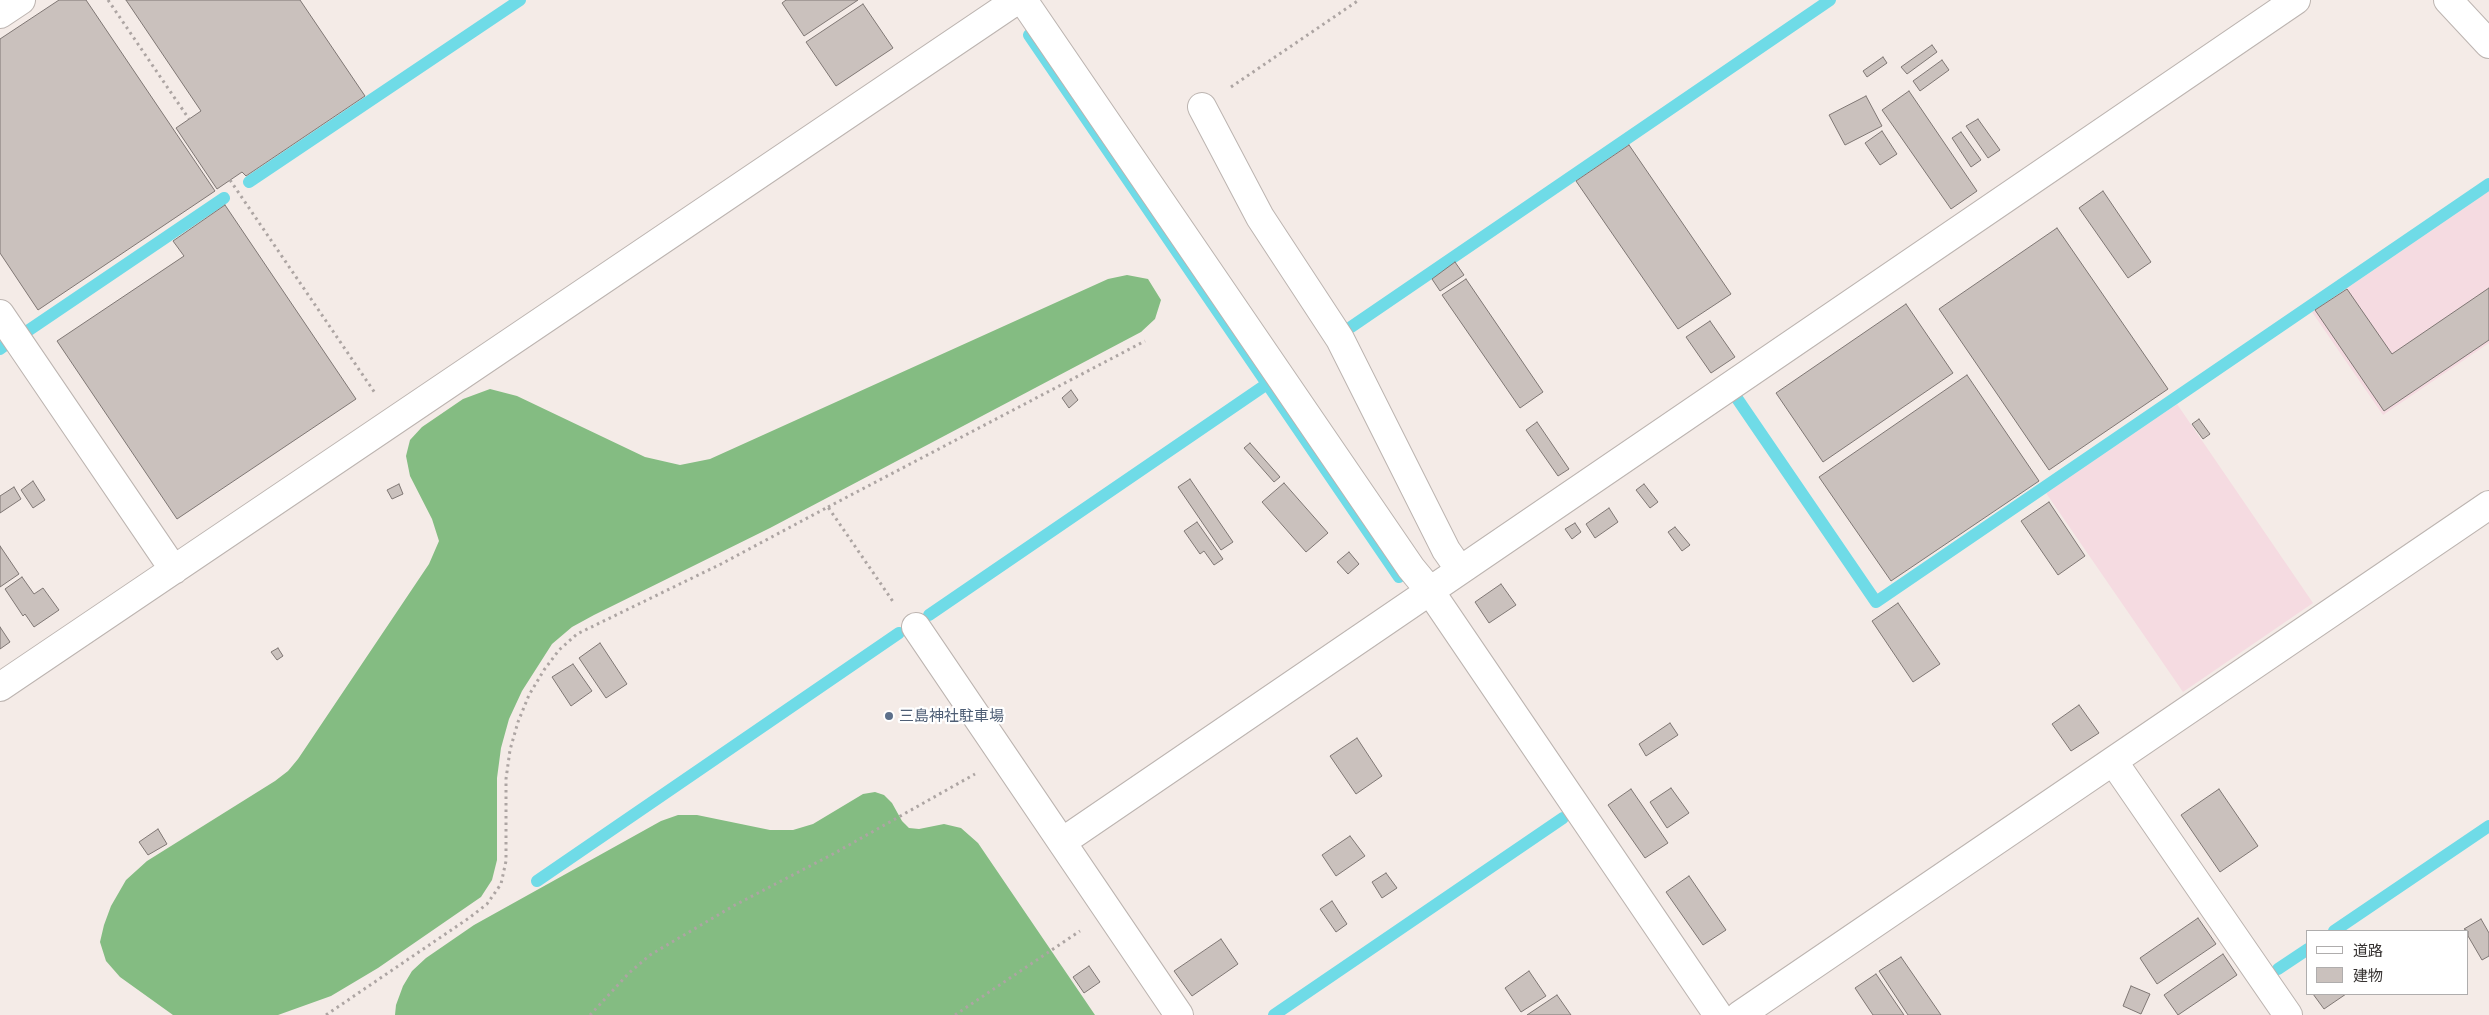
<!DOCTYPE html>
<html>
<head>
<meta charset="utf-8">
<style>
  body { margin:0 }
  #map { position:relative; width:2489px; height:1015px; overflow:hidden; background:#f4ebe7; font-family:"Golos Text","Noto Sans JP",sans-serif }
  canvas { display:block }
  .legend { position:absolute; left:2306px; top:930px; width:162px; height:65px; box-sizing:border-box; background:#fff; border:1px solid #afadad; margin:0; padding:6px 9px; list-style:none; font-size:15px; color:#373332 }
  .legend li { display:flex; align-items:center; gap:10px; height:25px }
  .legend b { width:25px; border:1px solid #afadad }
</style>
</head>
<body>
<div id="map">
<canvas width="2489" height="1015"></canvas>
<ul class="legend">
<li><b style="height:6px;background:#fff"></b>道路</li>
<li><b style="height:14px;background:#cac1bd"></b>建物</li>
</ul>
</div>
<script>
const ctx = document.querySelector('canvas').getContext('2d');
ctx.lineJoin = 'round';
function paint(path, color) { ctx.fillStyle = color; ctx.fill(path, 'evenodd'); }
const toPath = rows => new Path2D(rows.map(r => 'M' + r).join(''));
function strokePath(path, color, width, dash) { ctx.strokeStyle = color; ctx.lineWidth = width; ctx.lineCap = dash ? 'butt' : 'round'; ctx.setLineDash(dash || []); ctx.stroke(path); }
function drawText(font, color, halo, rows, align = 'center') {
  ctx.font = font + ' "Golos Text","Noto Sans JP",sans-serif'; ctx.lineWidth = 4.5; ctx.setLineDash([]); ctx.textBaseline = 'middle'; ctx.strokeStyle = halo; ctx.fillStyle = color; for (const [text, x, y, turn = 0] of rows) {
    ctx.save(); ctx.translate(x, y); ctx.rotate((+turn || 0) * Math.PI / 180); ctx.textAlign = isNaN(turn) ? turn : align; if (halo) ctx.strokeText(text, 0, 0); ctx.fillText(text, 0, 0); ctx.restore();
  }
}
paint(toPath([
  [2489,191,2489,343,2383,415,2312,312],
  [2177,404,2313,603,2183,692,2046,493]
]), '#f5dbe1');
paint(toPath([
  [1127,275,1148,279,1161,300,1155,319,1141,332,770,528,594,615,572,627,552,644,522,691,509,719,501,748,497,778,497,860,492,880,481,897,378,968,331,996,278,1015,173,1015,120,977,106,961,100,942,104,925,111,906,126,880,147,861,275,781,288,771,298,759,429,564,439,541,432,519,410,476,406,456,410,440,422,427,463,399,490,389,517,396,645,457,680,465,710,459,1108,279],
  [875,792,884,795,892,803,902,821,909,828,919,829,944,824,961,828,978,843,1095,1015,395,1015,396,1005,403,986,412,971,426,958,474,925,661,821,678,815,697,815,770,830,793,830,813,824,863,794]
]), '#84bc82');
strokePath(toPath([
  [1029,35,1399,577],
  [249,182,520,0],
  [1351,327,1830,0],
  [29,330,224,198],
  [0,349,4,346],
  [1734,394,1876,602,2489,184],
  [929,615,1267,384],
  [537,881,899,633],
  [2334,931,2489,826],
  [2278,969,2308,949],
  [1274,1015,1563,818]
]), '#6fdbe7', 12);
const building = toPath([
  [59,0,86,0,215,191,38,310,0,253,0,39,59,0],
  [126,0,300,0,365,96,246,176,242,172,217,189,176,128,201,111,126,0],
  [786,0,858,0,804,36,782,3,786,0],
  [863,4,893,48,836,86,806,42,863,4],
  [1932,45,1937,52,1907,74,1901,67,1932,45],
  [1883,57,1887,63,1867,77,1863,71,1883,57],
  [1942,60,1949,70,1920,91,1913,81,1942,60],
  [1909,91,1977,191,1951,209,1882,110,1909,91],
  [1866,96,1882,126,1845,145,1829,115,1866,96],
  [1978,119,2000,150,1988,158,1966,126,1978,119],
  [1882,131,1897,154,1880,165,1865,143,1882,131],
  [1961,132,1981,160,1971,167,1952,138,1961,132],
  [1629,145,1731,294,1678,329,1576,181,1629,145],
  [2103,191,2151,262,2128,278,2079,208,2103,191],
  [225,205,356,399,177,519,57,341,184,256,173,241,225,205],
  [2057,228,2168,389,2049,470,1939,309,2057,228],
  [1455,262,1464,275,1440,291,1432,279,1455,262],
  [1466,279,1543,392,1520,408,1442,295,1466,279],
  [2489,288,2489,340,2384,411,2315,310,2347,289,2392,354,2489,288],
  [1906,304,1953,373,1823,462,1776,393,1906,304],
  [1710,321,1735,357,1711,373,1686,337,1710,321],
  [1967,375,2039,481,1891,581,1819,477,1967,375],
  [1071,390,1078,400,1069,408,1062,398,1071,390],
  [2199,419,2210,434,2203,439,2192,424,2199,419],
  [1537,422,1569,469,1558,476,1526,430,1537,422],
  [1250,443,1280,477,1274,482,1244,448,1250,443],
  [1190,479,1233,542,1221,550,1178,487,1190,479],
  [33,481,45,500,33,508,21,490,33,481],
  [1284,483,1328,533,1306,552,1262,502,1284,483],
  [399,484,403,494,392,499,387,490,399,484],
  [1644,484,1658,502,1650,508,1636,490,1644,484],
  [14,487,21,499,0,513,0,496,14,487],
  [2049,502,2085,556,2058,575,2021,521,2049,502],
  [1609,508,1618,522,1595,538,1586,524,1609,508],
  [1197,522,1223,559,1214,565,1204,551,1200,554,1184,531,1197,522],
  [1575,523,1581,532,1572,539,1565,529,1575,523],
  [1675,527,1690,545,1682,551,1668,532,1675,527],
  [0,546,19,574,0,587,0,546],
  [1349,552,1359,564,1348,574,1337,562,1349,552],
  [22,577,34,594,43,588,59,610,34,627,25,614,23,616,5,589,22,577],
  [1501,584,1516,605,1489,623,1475,602,1501,584],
  [1898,603,1940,664,1913,682,1872,621,1898,603],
  [0,627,10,642,0,649,0,627],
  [600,643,627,684,606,698,579,658,600,643],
  [278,648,283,656,277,660,271,652,278,648],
  [573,664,592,691,571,706,552,677,573,664],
  [2079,705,2099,733,2071,751,2052,724,2079,705],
  [1670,723,1678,735,1646,756,1639,744,1670,723],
  [1357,738,1382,776,1356,794,1330,756,1357,738],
  [1671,788,1689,813,1667,828,1650,802,1671,788],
  [1631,789,1668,843,1645,858,1608,805,1631,789],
  [2219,789,2258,846,2220,872,2181,815,2219,789],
  [158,829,167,844,148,855,139,842,158,829],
  [1350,836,1365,856,1336,876,1322,855,1350,836],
  [1386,873,1397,888,1382,898,1372,882,1386,873],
  [1689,876,1726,930,1703,945,1666,892,1689,876],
  [1332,901,1347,924,1336,932,1320,909,1332,901],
  [2198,918,2216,944,2157,984,2140,958,2198,918],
  [2481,919,2489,933,2489,956,2482,960,2468,936,2468,931,2464,929,2481,919],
  [1221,939,1238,964,1192,996,1174,971,1221,939],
  [2223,954,2237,975,2178,1015,2164,995,2223,954],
  [1901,957,1941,1015,1908,1015,1879,971,1901,957],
  [1089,966,1100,982,1084,993,1073,977,1089,966],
  [1529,971,1546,996,1521,1012,1505,988,1529,971],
  [1876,974,1904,1015,1873,1015,1855,988,1876,974],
  [2131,986,2150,994,2141,1014,2123,1006,2131,986],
  [2313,994,2346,994,2324,1009,2313,994],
  [1557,995,1571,1015,1527,1015,1557,995]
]);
paint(building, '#cac1bd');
strokePath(building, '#7f7774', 1);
const minor = toPath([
  [1023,0,1411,568,1430,591,1718,1015],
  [0,14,21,0],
  [1202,107,1260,217,1340,339,1446,550,1460,570],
  [0,314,174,570],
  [916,627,1179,1015],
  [0,687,1017,0],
  [2113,761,2288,1015],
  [1062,842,2296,0],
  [1740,1015,2489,505]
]);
const tertiary = toPath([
  [2448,0,2489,44]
]);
strokePath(minor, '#bcb4b0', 30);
strokePath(tertiary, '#bcb4b0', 30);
strokePath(toPath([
  [108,0,189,119],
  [1231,87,1359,0],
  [230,180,375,393],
  [828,507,1145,341],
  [326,1015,469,918,487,904,501,884,506,861,506,779,510,750,518,722,529,695,544,670,559,650,577,634,721,564,828,507,894,603],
  [590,1015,629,973,650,955,735,905,833,854,975,774],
  [955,1015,1080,931]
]), '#ada5a3', 3, [2.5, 4]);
strokePath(minor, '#fff', 28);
strokePath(tertiary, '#fff', 28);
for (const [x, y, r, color] of [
  [889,716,5,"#5c6f8a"]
]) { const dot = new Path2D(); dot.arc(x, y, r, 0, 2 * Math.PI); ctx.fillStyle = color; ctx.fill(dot); strokePath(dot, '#fff', 2); }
drawText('15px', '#4e5e75', '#fff', [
  ["三島神社駐車場",899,716]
], 'left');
</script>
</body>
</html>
